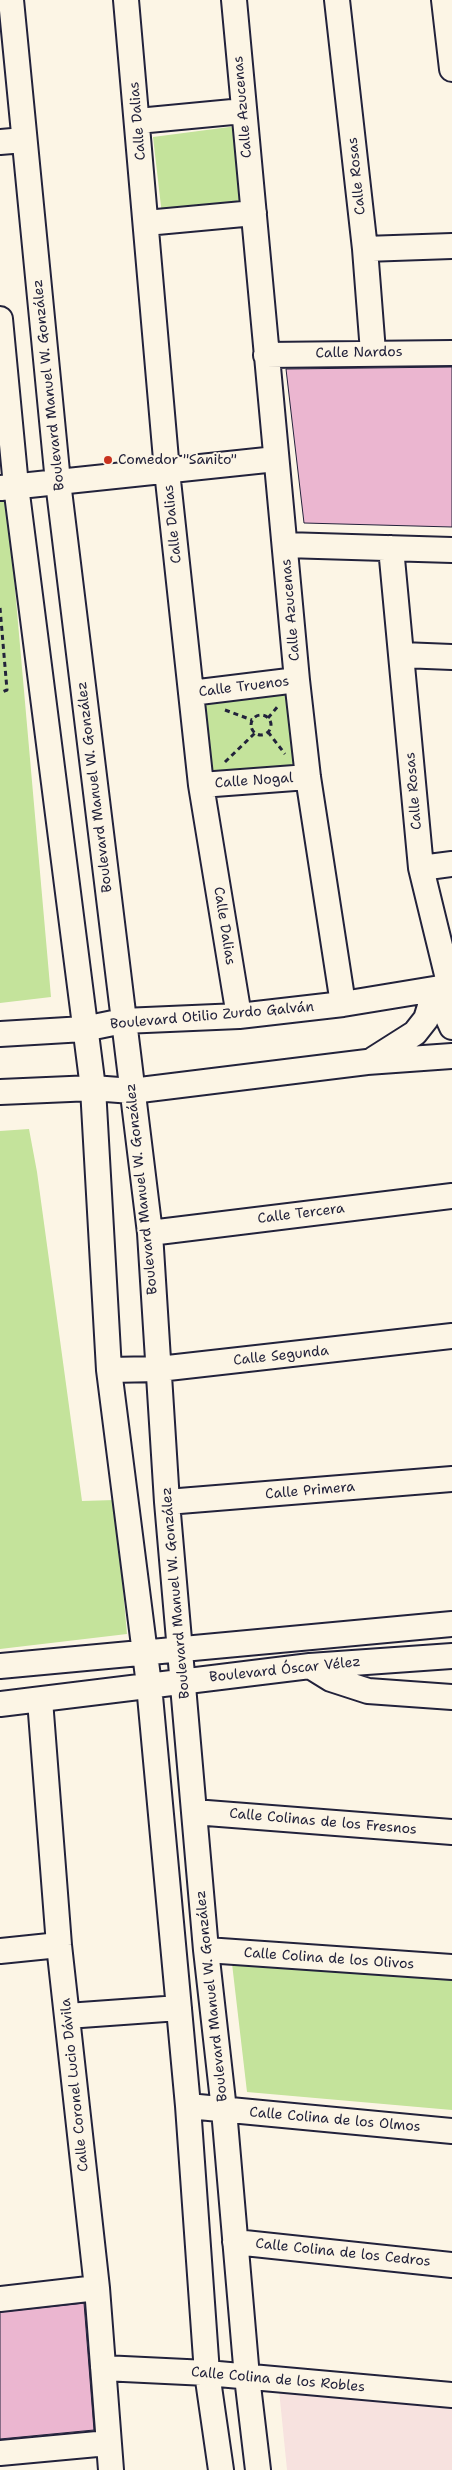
<!DOCTYPE html>
<html>
<head>
<meta charset="utf-8">
<style>
  body { margin:0 }
  canvas { display:block; background:#fcf5e5 }
</style>
</head>
<body>
<canvas width="452" height="2470"></canvas>
<script>
const ctx = document.querySelector('canvas').getContext('2d');
ctx.lineJoin = 'round';
function paint(path, color) { ctx.fillStyle = color; ctx.fill(path, 'evenodd'); }
const toPath = rows => new Path2D(rows.map(r => 'M' + r).join(''));
function strokePath(path, color, width, dash) { ctx.strokeStyle = color; ctx.lineWidth = width; ctx.lineCap = dash ? 'butt' : 'round'; ctx.setLineDash(dash || []); ctx.stroke(path); }
function drawText(font, color, halo, rows, align = 'center') {
  ctx.font = font + ' "Shantell Sans",sans-serif'; ctx.lineWidth = 4; ctx.setLineDash([]); ctx.textBaseline = 'middle'; ctx.strokeStyle = halo; ctx.fillStyle = color; for (const [text, x, y, turn = 0] of rows) {
    ctx.save(); ctx.translate(x, y); ctx.rotate((+turn || 0) * Math.PI / 180); ctx.textAlign = isNaN(turn) ? turn : align; if (halo) ctx.strokeText(text, 0, 0); ctx.fillText(text, 0, 0); ctx.restore();
  }
}
paint(toPath([
  [278,2380,452,2400,452,2470,287,2470]
]), '#f7e2df');
paint(toPath([
  [237,126,247,204,162,215,153,137],
  [0,498,7,498,51,997,0,1003],
  [289,693,296,767,210,776,203,701],
  [29,1129,37,1172,82,1501,115,1500,127,1634,0,1649,0,1131],
  [231,1955,452,1974,452,2110,247,2092]
]), '#c4e39b');
const building = toPath([
  [452,367,452,527,304,523,286,369,452,367],
  [84,2303,94,2430,0,2439,0,2312,84,2303]
]);
paint(building, '#ebb6d0');
strokePath(building, '#22223b', 1);
const minor = toPath([
  [11,0,58,482,150,1233,167,1502,206,1950,224,2110,247,2377,258,2470],
  [126,0,167,471,201,785,239,1016],
  [234,0,297,680,308,777,343,1004],
  [337,0,365,249,373,352],
  [444,0,452,69],
  [138,121,243,111],
  [0,142,24,140],
  [146,223,254,213],
  [365,249,452,246],
  [0,319,16,486,93,1088,109,1370,149,1685,188,2106,207,2373,221,2470],
  [266,355,452,353],
  [1,488,276,459],
  [285,545,452,550],
  [391,548,421,868,450,987,443,1007,452,1027],
  [402,655,452,657],
  [191,693,297,680],
  [201,785,308,777],
  [421,868,452,864],
  [0,1034,84,1029,123,1021,239,1016,343,1004,452,986],
  [374,1059,415,1033,426,1019,431,1003,447,990],
  [0,1092,93,1088,132,1091,367,1062,452,1056],
  [150,1233,452,1196],
  [109,1370,159,1369,452,1336],
  [167,1502,452,1479],
  [0,1666,452,1624],
  [310,1666,331,1679,368,1691,452,1697],
  [40,1700,59,1945,97,2288,111,2470],
  [0,1704,310,1666,452,1656],
  [194,1812,452,1832],
  [206,1950,452,1967],
  [0,1951,59,1945],
  [67,2016,179,2008],
  [188,2106,452,2131],
  [235,2242,452,2265],
  [0,2299,97,2288],
  [103,2368,207,2373,452,2395],
  [0,2453,108,2443]
]);
strokePath(minor, '#22223b', 28);
strokePath(toPath([
  [0,608,7,690,0,693],
  [225,710,252,720],
  '251 725a10 10 0 1 1 20 0a10 10 0 1 1-20 0Z',
  [268,718,279,705],
  [268,732,285,754],
  [225,762,255,733]
]), '#22223b', 3, [5, 4]);
strokePath(minor, '#fcf5e5', 24);
for (const [x, y, r, color] of [
  [108,460,5,"#c8321e"]
]) { const dot = new Path2D(); dot.arc(x, y, r, 0, 2 * Math.PI); ctx.fillStyle = color; ctx.fill(dot); strokePath(dot, '#fcf5e5', 2); }
drawText('14px', '#22223b', '#fcf5e5', [
  ["Calle Azucenas",243,107,-95],
  ["Calle Dalias",138,121,-95],
  ["Calle Rosas",357,176,-96],
  ["Calle Nardos",359,353,-1],
  ["Boulevard Manuel W. González",49,385,-96],
  ["Calle Dalias",173,524,-96],
  ["Calle Azucenas",291,610,-95],
  ["Calle Truenos",244,687,-7],
  ["Calle Nogal",254,781,-4],
  ["Boulevard Manuel W. González",95,787,-97],
  ["Calle Rosas",414,791,-95],
  ["Calle Dalias",224,926,81],
  ["Boulevard Otilio Zurdo Galván",212,1016,-5],
  ["Boulevard Manuel W. González",142,1189,-96],
  ["Calle Tercera",301,1214,-7],
  ["Calle Segunda",281,1356,-6],
  ["Calle Primera",310,1491,-5],
  ["Boulevard Manuel W. González",176,1593,-95],
  ["Boulevard Óscar Vélez",285,1670,-6],
  ["Calle Colinas de los Fresnos",323,1822,5],
  ["Calle Colina de los Olivos",329,1959,4],
  ["Boulevard Manuel W. González",212,1996,-96],
  ["Calle Coronel Lucio Dávila",75,2085,-96],
  ["Calle Colina de los Olmos",335,2120,5],
  ["Calle Colina de los Cedros",343,2253,6],
  ["Calle Colina de los Robles",278,2380,5]
]);
drawText('14px', '#22223b', '#fcf5e5', [
  ["Comedor \"Sanito\"",118,460]
], 'left');
</script>
</body>
</html>
